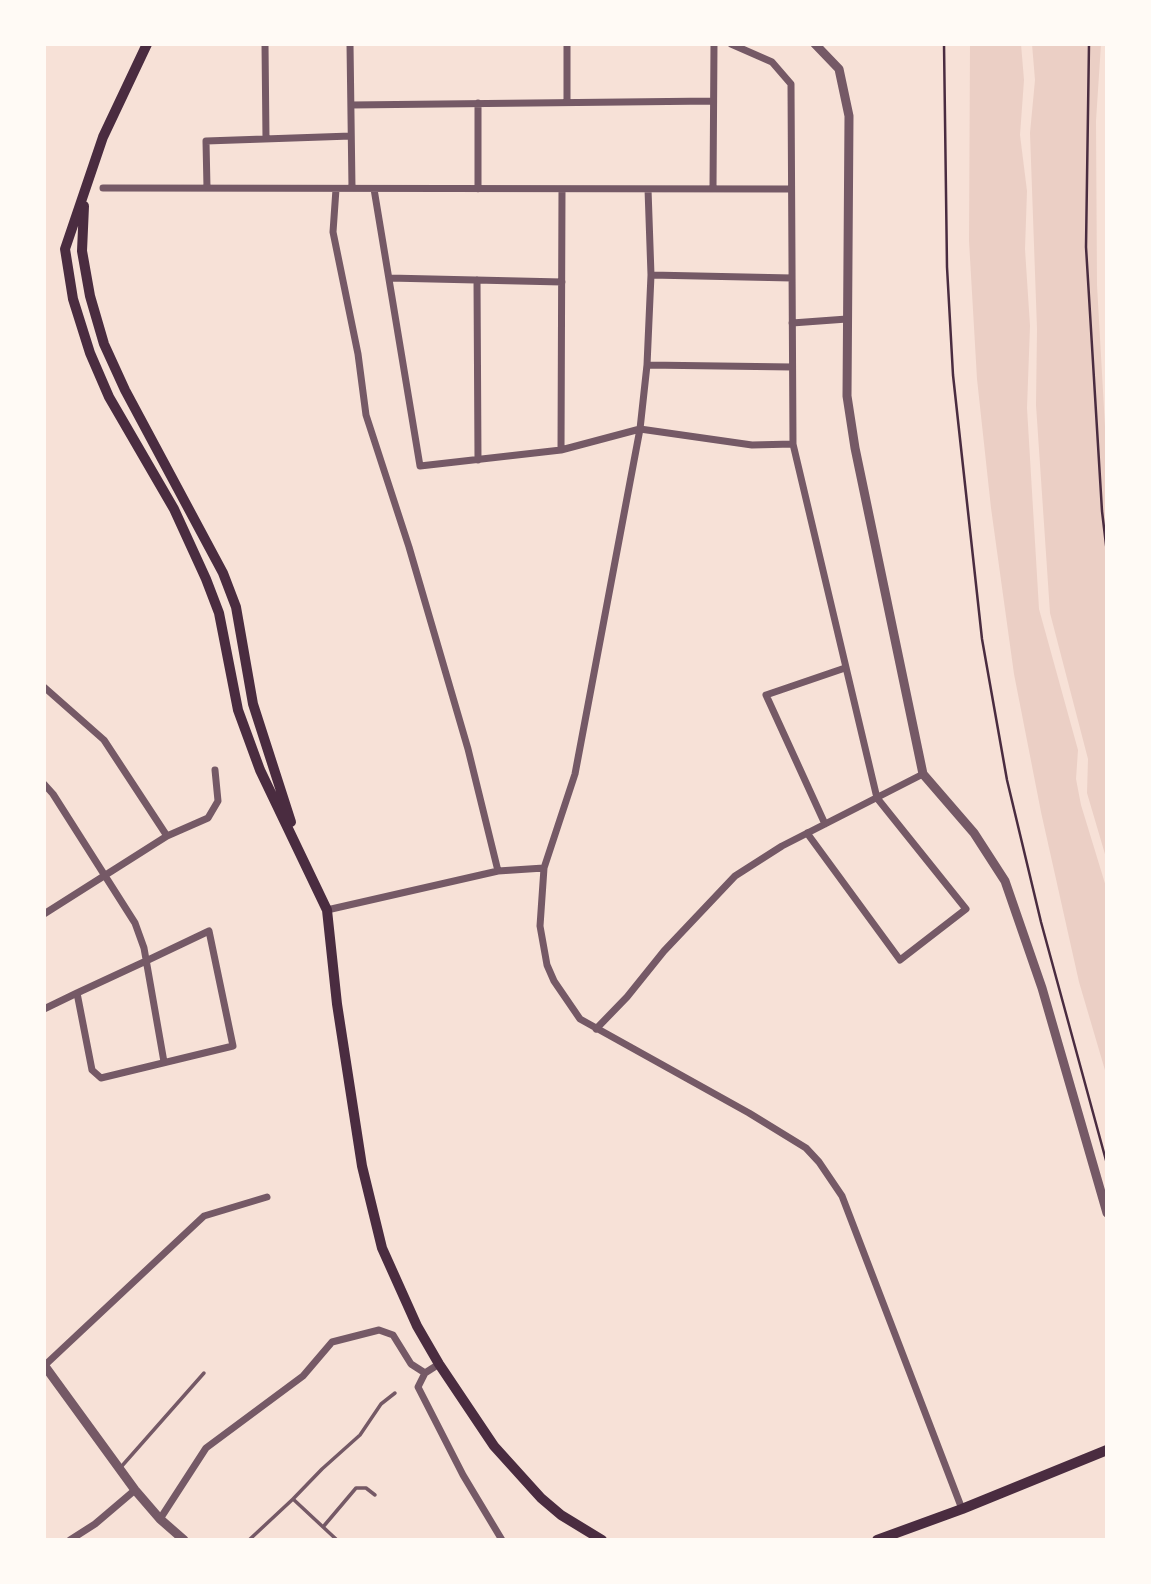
<!DOCTYPE html>
<html>
<head>
<meta charset="utf-8">
<style>
  body { margin:0 }
  #map { position:relative; width:1151px; height:1584px; overflow:hidden; background:#f7e1d7; font-family:"Public Sans",sans-serif }
  canvas { display:block }
  .frame { position:absolute; inset:0; border:46px solid #fffaf5; pointer-events:none }
</style>
</head>
<body>
<div id="map">
<canvas width="1151" height="1584"></canvas>
<div class="frame"></div>
</div>
<script>
const ctx = document.querySelector('canvas').getContext('2d');
ctx.lineJoin = 'round';
function paint(path, color) { ctx.fillStyle = color; ctx.fill(path, 'evenodd'); }
const toPath = rows => new Path2D(rows.map(r => 'M' + r).join(''));
function strokePath(path, color, width, dash) { ctx.strokeStyle = color; ctx.lineWidth = width; ctx.lineCap = dash ? 'butt' : 'round'; ctx.setLineDash(dash || []); ctx.stroke(path); }
paint(toPath([
  [970,44,1021,44,1024,80,1020,135,1027,191,1025,249,1030,326,1027,408,1039,609,1078,750,1076,779,1081,805,1107,890,1107,1077,1079,982,1041,812,1014,674,991,508,977,379,969,241],
  [1032,44,1101,44,1096,121,1097,285,1107,462,1107,861,1087,793,1088,759,1050,613,1036,405,1037,329,1030,133,1035,80]
]), '#ebcfc5');
strokePath(toPath([
  [944,44,947,267,953,375,982,639,1007,780,1041,922,1107,1164],
  [1089,44,1086,247,1102,511,1107,553]
]), '#4a2c40', 2.5);
strokePath(toPath([
  [121,1467,204,1373],
  [293,1499,322,1469,360,1435,381,1404,395,1393],
  [323,1527,356,1488,366,1488,375,1495],
  [249,1540,293,1499,337,1540]
]), '#755966', 3.5);
strokePath(toPath([
  [265,44,266,139],
  [350,44,352,188],
  [567,44,567,102],
  [731,44,772,62,791,84,793,444,877,798,966,909,900,960,807,833],
  [351,105,713,101],
  [103,188,791,189],
  [207,188,206,141,351,136],
  [713,188,714,44],
  [336,189,333,232,358,354,366,415,409,547,468,749,498,871],
  [374,189,420,466,561,450,640,429,752,445,793,444],
  [478,189,478,103],
  [648,189,651,275,647,365,640,429,575,774,544,868,540,926,547,965,554,981,580,1019,749,1113,806,1148,819,1162,842,1196,962,1509],
  [651,275,792,278],
  [389,278,562,282],
  [477,280,478,460],
  [792,323,847,319],
  [647,365,792,367],
  [561,450,562,189],
  [44,687,104,740,167,836],
  [44,784,53,794,135,923,144,948,164,1062],
  [825,824,766,695,845,668],
  [327,910,498,871,544,868],
  [44,914,167,836,208,818,218,801,215,770],
  [44,1009,77,993,146,961,209,931,233,1046,101,1078,92,1070,77,993],
  [596,1029,627,997,664,951,735,876,782,846,923,774],
  [44,1366,204,1216,267,1197],
  [425,1373,418,1387,463,1475,502,1540],
  [160,1519,206,1448,303,1376,332,1342,379,1330,393,1335,411,1364,425,1373,439,1364],
  [70,1540,95,1524,135,1490]
]), '#755966', 7);
strokePath(toPath([
  [815,44,839,69,849,116,847,396,855,448,923,774,974,833,1005,881,1042,988,1107,1213],
  [44,1365,135,1490,160,1519,184,1540]
]), '#755966', 9);
strokePath(toPath([
  [147,44,103,137,65,249,73,299,90,353,109,397,174,509,206,579,219,613,238,710,260,770,327,910,337,1004,362,1166,382,1248,417,1326,439,1364,494,1446,541,1498,561,1515,602,1540],
  [84,206,82,251,90,296,104,344,125,390,223,573,236,607,253,704,291,822],
  [877,1540,962,1509,1107,1450]
]), '#4a2c40', 10);
</script>
</body>
</html>
